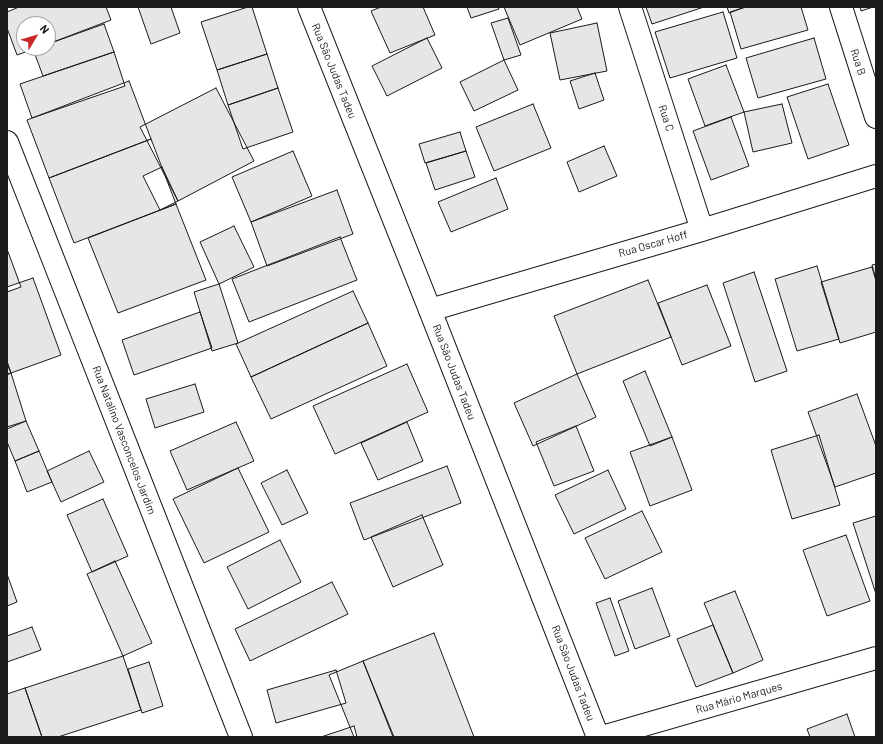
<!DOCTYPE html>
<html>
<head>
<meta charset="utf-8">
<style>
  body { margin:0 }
  #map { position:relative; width:883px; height:744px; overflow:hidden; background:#fff; font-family:Barlow,sans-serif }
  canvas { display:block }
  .frame { position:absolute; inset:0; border:8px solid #1a1a1a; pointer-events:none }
  .north { position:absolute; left:16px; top:16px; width:40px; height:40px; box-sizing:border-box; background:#fff; border:1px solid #a3a3a3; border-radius:50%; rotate:52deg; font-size:11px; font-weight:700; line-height:16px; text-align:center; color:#1a1a1a }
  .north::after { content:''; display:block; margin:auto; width:14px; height:18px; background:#c62828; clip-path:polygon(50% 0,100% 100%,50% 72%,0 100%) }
</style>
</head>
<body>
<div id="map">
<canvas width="883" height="744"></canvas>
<div class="frame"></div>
<div class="north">N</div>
</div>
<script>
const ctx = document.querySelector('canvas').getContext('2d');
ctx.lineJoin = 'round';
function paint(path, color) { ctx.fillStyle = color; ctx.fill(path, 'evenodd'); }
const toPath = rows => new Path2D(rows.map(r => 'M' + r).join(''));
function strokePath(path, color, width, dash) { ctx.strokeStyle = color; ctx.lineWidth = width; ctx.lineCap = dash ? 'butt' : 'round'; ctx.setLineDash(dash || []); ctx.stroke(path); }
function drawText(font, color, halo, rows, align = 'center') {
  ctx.font = font + ' Barlow,sans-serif'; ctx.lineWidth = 3; ctx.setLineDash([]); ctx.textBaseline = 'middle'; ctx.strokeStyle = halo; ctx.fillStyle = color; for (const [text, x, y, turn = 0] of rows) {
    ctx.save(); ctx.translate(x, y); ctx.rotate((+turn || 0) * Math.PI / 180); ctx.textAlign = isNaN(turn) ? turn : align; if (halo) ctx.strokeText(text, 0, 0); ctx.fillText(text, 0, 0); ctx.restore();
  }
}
const building = toPath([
  [19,7,106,7,111,20,48,44,48,24,24,24,24,48,37,48,17,55,7,28,7,12,19,7],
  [138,7,171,7,180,33,151,44,138,7],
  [248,7,252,7,267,54,217,70,201,22,248,7],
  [381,7,423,7,435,35,390,53,371,11,381,7],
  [467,7,498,7,499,9,471,18,467,7],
  [504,7,577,7,582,19,520,45,504,7],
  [646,7,704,7,652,24,646,7],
  [727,7,745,7,729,13,727,7],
  [746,7,801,7,808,30,741,49,730,12,746,7],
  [860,7,873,7,861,11,860,7],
  [723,12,737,58,670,78,655,32,723,12],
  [508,18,521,55,504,60,491,23,508,18],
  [597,23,607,71,560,80,550,33,597,23],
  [104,24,114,52,43,76,33,49,36,48,48,48,48,44,104,24],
  [427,38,442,68,387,96,372,66,427,38],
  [814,38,826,79,758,98,746,58,814,38],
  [114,52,125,86,32,118,20,84,114,52],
  [267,54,278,88,228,105,217,70,267,54],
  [504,60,518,90,474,111,460,82,504,60],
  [726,65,744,112,705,126,688,79,726,65],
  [595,73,604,100,579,109,570,81,595,73],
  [129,81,151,139,49,178,27,120,129,81],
  [828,84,849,145,808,159,787,97,828,84],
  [216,88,254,161,178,201,140,127,216,88],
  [278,88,293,132,243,149,228,105,278,88],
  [533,104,551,148,494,171,476,127,533,104],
  [782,104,792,143,753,152,744,112,782,104],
  [731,117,749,166,711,180,693,131,731,117],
  [460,132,466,151,425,163,419,144,460,132],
  [151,139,176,204,74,243,49,178,151,139],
  [604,146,617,176,579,192,567,162,604,146],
  [293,151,312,196,251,222,232,177,293,151],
  [466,151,475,177,435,190,426,163,466,151],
  [162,167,178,201,160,210,143,176,162,167],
  [496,178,508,209,451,232,438,202,496,178],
  [337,190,353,234,267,266,251,222,337,190],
  [176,204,206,280,118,313,88,238,176,204],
  [234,226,254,267,219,284,200,242,234,226],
  [340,237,357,280,249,322,232,279,340,237],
  [7,249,21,287,7,292,7,249],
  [876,264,876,280,872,265,876,264],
  [817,266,839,339,797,351,775,279,817,266],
  [872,267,876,281,876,332,840,343,821,282,872,267],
  [754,272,787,371,755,382,723,283,754,272],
  [33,278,61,355,11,373,7,361,7,287,33,278],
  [648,280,671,337,577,374,554,316,648,280],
  [219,284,238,343,212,351,194,292,219,284],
  [707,285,731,346,682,365,658,303,707,285],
  [353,291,368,323,251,377,236,344,353,291],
  [200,312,212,348,134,375,122,340,200,312],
  [368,323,387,366,271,419,251,377,368,323],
  [7,364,11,373,7,375,7,364],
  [407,364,428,412,335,454,313,406,407,364],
  [645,371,672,437,650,446,623,381,645,371],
  [11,373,26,421,7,427,7,374,11,373],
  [577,374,596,417,533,446,514,403,577,374],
  [195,384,204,412,155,428,146,399,195,384],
  [857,394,876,446,876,473,835,487,808,412,857,394],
  [26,421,39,451,15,461,7,442,7,429,26,421],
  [236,422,254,461,187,490,170,451,236,422],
  [407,422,423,461,378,480,361,443,407,422],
  [576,426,594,471,554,486,536,442,576,426],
  [819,435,840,505,792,519,771,450,819,435],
  [672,437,692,490,650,506,630,452,672,437],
  [39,451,52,482,27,492,15,461,39,451],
  [89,451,104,482,61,502,47,471,89,451],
  [447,466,461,503,364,540,350,503,447,466],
  [238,468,269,532,204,563,173,499,238,468],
  [287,470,308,513,282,525,261,483,287,470],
  [608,470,626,509,574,534,555,495,608,470],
  [103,499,128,556,92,572,67,515,103,499],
  [642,511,662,552,605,579,585,538,642,511],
  [422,515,443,565,393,587,371,537,422,515],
  [876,516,876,594,853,523,876,516],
  [846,535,870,601,827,616,803,550,846,535],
  [280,540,301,582,248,609,227,567,280,540],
  [115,561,152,643,123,656,87,574,115,561],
  [7,574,17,602,7,606,7,574],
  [332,582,348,614,250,661,235,629,332,582],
  [652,588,670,636,635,649,618,601,652,588],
  [735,591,763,660,733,673,704,603,735,591],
  [610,598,629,651,615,656,596,603,610,598],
  [713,625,733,673,696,687,677,639,713,625],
  [32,627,41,650,7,662,7,636,32,627],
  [434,633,474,737,393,737,363,661,434,633],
  [123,656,141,710,58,737,42,737,25,688,123,656],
  [363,661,394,737,354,737,329,675,363,661],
  [149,662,163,706,142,713,128,669,149,662],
  [336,670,346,703,276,723,267,690,336,670],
  [25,688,42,737,7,737,7,694,25,688],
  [847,714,855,737,810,737,807,729,847,714],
  [354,726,357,737,321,737,354,726]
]);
paint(building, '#e6e6e6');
strokePath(building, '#1a1a1a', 1);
const minor = toPath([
  [630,7,702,230],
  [841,7,876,117],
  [7,142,241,737],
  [430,310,702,230,876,176],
  [602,737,876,658]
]);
const tertiary = toPath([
  [309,7,430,310,598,737]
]);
strokePath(minor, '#1a1a1a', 24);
strokePath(tertiary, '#1a1a1a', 24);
strokePath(minor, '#fff', 22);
strokePath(tertiary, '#fff', 22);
drawText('11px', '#1a1a1a', '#fff', [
  ["Rua B",858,62,72],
  ["Rua São Judas Tadeu",334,71,68],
  ["Rua C",666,118,72],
  ["Rua Oscar Hoff",653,244,-16],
  ["Rua São Judas Tadeu",454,372,69],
  ["Rua Natalino Vasconcelos Jardim",124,440,69],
  ["Rua São Judas Tadeu",573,673,69],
  ["Rua Mário Marques",739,698,-16]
]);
</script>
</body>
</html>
